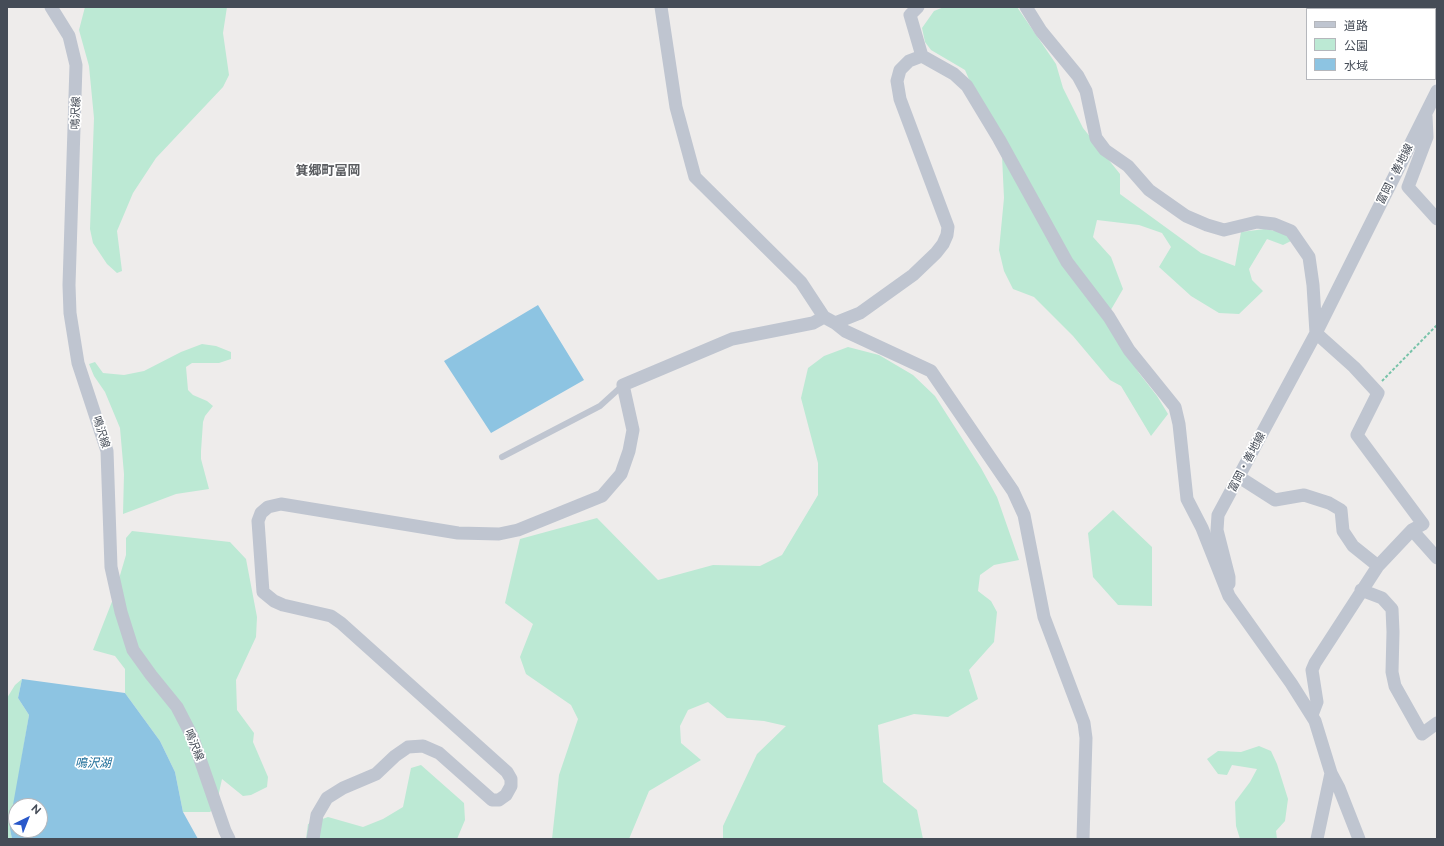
<!DOCTYPE html>
<html>
<head>
<meta charset="utf-8">
<style>
  body { margin:0 }
  #map { position:relative; width:1444px; height:846px; overflow:hidden; background:#eeeceb; font-family:Raleway,"Noto Sans JP",sans-serif }
  canvas { display:block }
  .frame { position:absolute; inset:0; border:8px solid #454c57; pointer-events:none }
  .legend { position:absolute; left:1306px; top:8px; width:130px; height:72px; box-sizing:border-box; background:#fff; border:1px solid #b5b7bc; margin:0; padding:5px 7px; list-style:none; font-size:12px; color:#454c57 }
  .legend li { display:flex; align-items:center; gap:8px; height:20px }
  .legend b { width:20px; border:1px solid #b5b7bc }
  .north { position:absolute; left:8px; top:798px; width:40px; height:40px; box-sizing:border-box; background:#fff; border:1px solid #b5b7bc; border-radius:50%; rotate:43deg; font-size:11px; font-weight:700; line-height:16px; text-align:center; color:#454c57 }
  .north::after { content:''; display:block; margin:auto; width:14px; height:18px; background:#2958ca; clip-path:polygon(50% 0,100% 100%,50% 72%,0 100%) }
</style>
</head>
<body>
<div id="map">
<canvas width="1444" height="846"></canvas>
<div class="frame"></div>
<ul class="legend">
<li><b style="height:5px;background:#bfc5d0"></b>道路</li>
<li><b style="height:11px;background:#bce9d4"></b>公園</li>
<li><b style="height:11px;background:#8dc4e2"></b>水域</li>
</ul>
<div class="north">N</div>
</div>
<script>
const ctx = document.querySelector('canvas').getContext('2d');
ctx.lineJoin = 'round';
function paint(path, color) { ctx.fillStyle = color; ctx.fill(path, 'evenodd'); }
const toPath = rows => new Path2D(rows.map(r => 'M' + r).join(''));
function strokePath(path, color, width, dash) { ctx.strokeStyle = color; ctx.lineWidth = width; ctx.lineCap = dash ? 'butt' : 'round'; ctx.setLineDash(dash || []); ctx.stroke(path); }
function drawText(font, color, halo, rows, align = 'center') {
  ctx.font = font + ' Raleway,"Noto Sans JP",sans-serif'; ctx.lineWidth = 3.5; ctx.setLineDash([]); ctx.textBaseline = 'middle'; ctx.strokeStyle = halo; ctx.fillStyle = color; for (const [text, x, y, turn = 0] of rows) {
    ctx.save(); ctx.translate(x, y); ctx.rotate((+turn || 0) * Math.PI / 180); ctx.textAlign = isNaN(turn) ? turn : align; if (halo) ctx.strokeText(text, 0, 0); ctx.fillText(text, 0, 0); ctx.restore();
  }
}
paint(toPath([
  [85,7,227,7,223,33,229,75,223,87,156,158,133,193,117,231,122,271,117,273,107,264,93,243,90,229,94,118,89,66,79,30],
  [944,7,1017,7,1056,64,1063,88,1083,128,1120,174,1120,194,1201,253,1235,266,1241,232,1265,229,1286,233,1291,241,1283,245,1267,239,1249,269,1252,280,1263,291,1239,314,1219,313,1191,296,1159,267,1171,247,1162,233,1139,225,1097,220,1093,237,1111,257,1123,289,1105,320,1139,373,1157,396,1168,414,1151,436,1121,386,1110,380,1073,336,1034,297,1013,289,1004,271,999,250,1004,198,1002,156,965,70,931,50,925,42,922,28,934,11],
  [202,344,216,346,231,352,231,359,219,363,192,363,186,367,188,390,193,395,207,401,213,406,205,416,203,422,201,451,201,459,209,489,176,494,123,514,124,474,120,428,105,392,94,376,89,364,95,362,103,373,124,375,144,371,181,352],
  [848,347,879,355,913,375,935,396,981,468,997,497,1019,560,994,565,980,575,978,591,991,601,997,612,994,642,969,670,978,699,948,717,914,714,878,725,883,782,917,810,923,839,723,839,723,826,757,754,786,726,764,721,727,718,708,702,688,710,680,726,681,743,701,760,649,791,629,839,552,839,559,775,578,719,571,705,526,674,520,657,533,624,505,603,520,539,597,518,658,580,713,565,760,566,782,555,818,495,818,463,801,398,808,368,824,356],
  [1113,510,1152,547,1152,606,1118,605,1093,577,1088,533],
  [132,531,230,542,246,559,257,617,256,637,236,680,237,710,254,733,253,742,268,777,267,787,251,795,243,796,222,779,216,806,210,812,183,812,175,772,160,741,125,693,125,669,115,656,93,650,113,599,126,555,126,538],
  [22,679,18,698,29,715,10,829,12,839,7,839,7,698,15,685],
  [1259,746,1271,751,1277,764,1288,799,1285,821,1276,831,1277,839,1240,839,1236,826,1235,802,1250,782,1257,769,1232,765,1227,775,1218,774,1207,759,1218,751,1241,752],
  [421,765,464,803,465,820,457,839,306,839,308,824,328,817,363,827,383,819,403,807,411,768]
]), '#bce9d4');
paint(toPath([
  [538,305,584,380,491,433,444,361],
  [22,679,125,693,160,741,175,772,183,812,198,839,12,839,10,829,11,816,29,715,18,698],
  [16,806,40,806,40,830,16,830]
]), '#8dc4e2');
strokePath(toPath([
  [1382,381,1437,325]
]), '#78c3a9', 2, [3, 2]);
strokePath(toPath([
  [502,457,600,406,622,386]
]), '#bfc5d0', 6);
strokePath(toPath([
  [51,7,69,36,76,65,69,285,70,313,78,363,107,451,111,567,121,612,133,650,151,675,177,707,192,736,225,831,229,839],
  [661,7,676,107,695,177,801,282,824,317,835,323,860,313,913,275,936,253,943,244,947,235,948,227,900,99,897,81,900,70,909,61,922,56,954,74,967,86,999,139,1067,262,1109,317,1129,350,1175,407,1179,424,1187,499,1202,528,1229,596,1291,683,1315,721,1331,773,1317,839],
  [918,7,910,15,922,56],
  [1026,7,1041,31,1078,76,1086,91,1096,138,1105,150,1128,166,1149,190,1186,216,1207,225,1224,230,1257,222,1274,224,1291,231,1309,257,1313,285,1316,333,1354,367,1378,393,1357,435,1423,524,1412,530,1378,566,1315,663,1312,670,1317,702,1312,715],
  [1426,116,1427,137,1408,187,1437,219],
  [835,323,845,331,931,371,1013,491,1024,515,1044,617,1084,723,1086,738,1083,839],
  [1239,477,1275,500,1304,495,1329,503,1341,510,1343,531,1353,546,1378,566],
  [1412,530,1437,558],
  [1229,584,1229,577,1217,530,1218,515,1316,333,1437,91],
  [1361,590,1382,598,1392,609,1393,632,1392,672,1395,686,1422,734,1437,723],
  [1331,773,1339,788,1359,839],
  [313,839,317,815,327,798,343,788,376,774,395,756,408,747,423,746,439,753,492,800,499,800,506,795,511,786,511,779,507,772,341,623,331,616,283,605,274,601,263,592,258,521,261,513,268,507,281,504,458,533,499,534,518,530,602,496,621,474,629,451,633,430,623,385,732,339,813,323,824,317]
]), '#bfc5d0', 13);
drawText('11px', '#454c57', '#fff', [
  ["鳴沢線",76,113,-88],
  ["富岡・善地線",1395,174,-63],
  ["鳴沢線",101,432,73],
  ["富岡・善地線",1247,462,-62],
  ["鳴沢線",194,745,68]
]);
drawText('italic 12px', '#196a96', '#fff', [
  ["鳴沢湖",93,763]
]);
drawText('bold 13px', '#595b5f', '#fff', [
  ["箕郷町富岡",328,171]
]);
</script>
</body>
</html>
